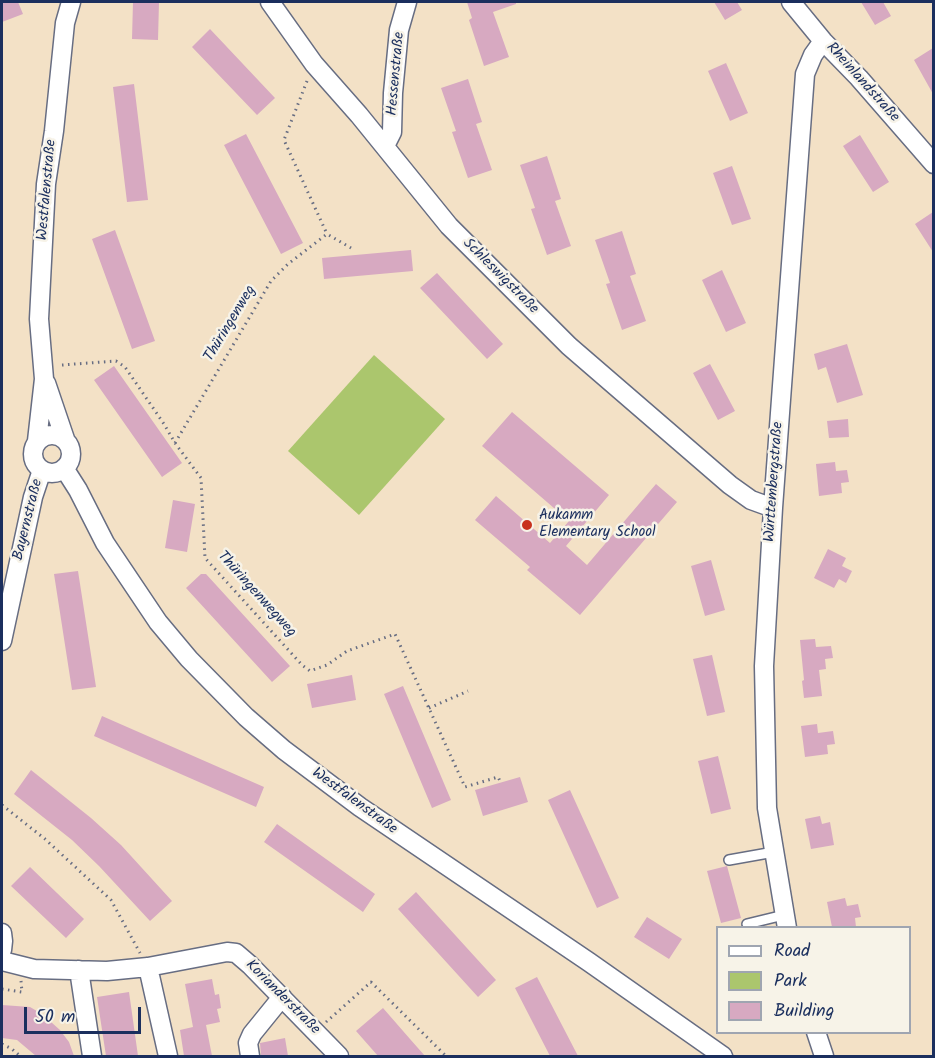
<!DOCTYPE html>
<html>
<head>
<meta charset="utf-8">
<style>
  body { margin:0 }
  #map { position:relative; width:935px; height:1058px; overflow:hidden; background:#f3e1c6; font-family:Kalam,sans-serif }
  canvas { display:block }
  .frame { position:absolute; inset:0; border:3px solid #1b2f5e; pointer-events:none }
  .legend { position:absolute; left:716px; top:926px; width:195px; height:108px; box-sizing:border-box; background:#f7f3e8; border:2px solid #9fa5b1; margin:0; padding:8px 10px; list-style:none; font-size:18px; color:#1b2f5e }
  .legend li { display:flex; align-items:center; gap:12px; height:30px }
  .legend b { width:30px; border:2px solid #9fa5b1 }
  .scale { position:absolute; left:24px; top:1007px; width:117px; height:27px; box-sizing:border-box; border:3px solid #1b2f5e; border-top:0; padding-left:8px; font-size:18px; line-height:21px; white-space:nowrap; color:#1b2f5e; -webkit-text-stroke:4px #f7f3e8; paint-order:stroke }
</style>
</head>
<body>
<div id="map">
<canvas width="935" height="1058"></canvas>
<div class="frame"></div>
<ul class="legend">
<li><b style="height:8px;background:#fff"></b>Road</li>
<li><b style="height:16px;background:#abc66d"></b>Park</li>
<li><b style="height:16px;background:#d7a9c1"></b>Building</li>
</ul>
<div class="scale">50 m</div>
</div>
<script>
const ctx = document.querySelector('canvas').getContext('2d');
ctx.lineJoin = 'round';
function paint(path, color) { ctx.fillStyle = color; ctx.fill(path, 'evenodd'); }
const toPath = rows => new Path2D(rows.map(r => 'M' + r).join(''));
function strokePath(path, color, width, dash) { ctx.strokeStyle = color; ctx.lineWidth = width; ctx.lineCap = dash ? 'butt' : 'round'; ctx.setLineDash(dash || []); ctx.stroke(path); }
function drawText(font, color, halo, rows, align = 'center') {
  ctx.font = font + ' Kalam,sans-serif'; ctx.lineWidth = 5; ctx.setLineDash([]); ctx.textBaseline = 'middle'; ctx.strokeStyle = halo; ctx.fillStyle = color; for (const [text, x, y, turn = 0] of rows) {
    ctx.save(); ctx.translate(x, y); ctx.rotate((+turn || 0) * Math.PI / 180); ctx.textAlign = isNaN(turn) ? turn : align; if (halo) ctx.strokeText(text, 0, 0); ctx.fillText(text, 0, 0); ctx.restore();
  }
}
paint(toPath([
  [374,355,445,419,359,515,288,451]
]), '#abc66d');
paint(toPath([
  [2,2,18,2,23,14,2,22],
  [133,2,159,2,158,40,132,39],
  [467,2,516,2,516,4,493,12,509,57,484,66,469,20,472,18],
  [714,2,737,2,742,10,725,20],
  [861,2,883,2,891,16,875,25],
  [210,29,275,98,257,115,192,47],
  [933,48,933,94,914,60],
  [726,63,748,113,730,121,708,71],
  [468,79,482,122,476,124,492,170,468,178,452,132,456,131,441,88],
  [134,84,148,200,127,202,113,87],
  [246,134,303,243,281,254,224,145],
  [860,135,889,182,873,192,843,146],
  [547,156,561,199,555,201,571,246,547,255,531,209,535,208,520,165],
  [732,166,751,219,732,225,713,173],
  [933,212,933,252,915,224],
  [115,230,155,341,132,349,92,239],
  [622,231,636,274,630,276,646,321,622,330,606,284,610,283,595,240],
  [411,250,413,271,324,279,322,258],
  [722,270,746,323,726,332,702,280],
  [437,273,503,344,487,359,420,288],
  [847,344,863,395,837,403,826,367,818,370,814,354],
  [710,364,735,411,718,420,693,373],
  [114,366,182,463,162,477,94,380],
  [512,412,609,495,566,546,587,565,656,484,677,502,580,615,527,570,530,567,475,520,496,496,550,543,569,521,482,446],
  [848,419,849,437,829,438,827,421],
  [835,462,836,471,847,470,849,482,841,483,842,493,819,496,816,464],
  [173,500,195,504,187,552,165,548],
  [828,549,846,558,842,566,852,571,846,583,839,579,834,588,814,578],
  [711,560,725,610,705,616,691,566],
  [78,571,96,687,72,690,54,574],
  [201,574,206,574,290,666,272,682,186,588],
  [815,639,816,647,831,646,833,658,825,659,826,669,819,670,822,696,804,698,802,681,804,680,800,640],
  [712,655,725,712,707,716,693,659],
  [352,675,356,700,312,708,307,684],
  [403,686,451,800,432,808,384,694],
  [102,716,264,787,256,807,94,736],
  [817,724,818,733,833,731,835,744,827,745,828,754,805,757,801,726],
  [718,756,731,809,711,814,698,761],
  [31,770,91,818,121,845,172,901,150,921,99,866,72,840,14,794],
  [520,777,528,802,483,816,475,790],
  [570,790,619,898,597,908,548,800],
  [820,816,822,824,830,822,834,845,811,849,805,819],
  [277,824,375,894,363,912,264,842],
  [727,866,741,918,721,923,707,871],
  [30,867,84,919,66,938,11,886],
  [416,892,496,980,478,997,398,909],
  [845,898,847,906,858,904,861,917,855,918,856,927,832,927,827,902],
  [647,917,682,939,669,959,634,937],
  [537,977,564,1029,578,1056,550,1056,515,988],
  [212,979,215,995,219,994,221,1008,217,1009,220,1022,206,1025,212,1056,184,1056,180,1030,193,1027,185,984],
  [129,992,138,1056,106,1056,97,997],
  [2,1005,30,1007,42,1014,60,1030,69,1042,74,1056,36,1056,17,1040,2,1038],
  [383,1008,410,1039,425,1056,378,1056,356,1031],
  [285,1038,288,1056,261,1056,260,1043]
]), '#d7a9c1');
const service = toPath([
  [729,860,774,852],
  [747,924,784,915]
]);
const minor = toPath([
  [270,2,314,64,359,115,449,226,569,346,730,485,751,500,773,508],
  [791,2,823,41,859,78,934,164],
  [385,146,392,132,393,93,399,30,407,2],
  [46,383,65,439],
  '33 454a19 19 0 1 1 38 0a19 19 0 1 1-38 0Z',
  [37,441,44,379,39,319,46,184,54,131,65,23,71,2],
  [64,468,78,490,105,543,158,622,189,659,246,717,284,750,360,807,589,962,723,1056],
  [2,641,33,497,42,470],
  [787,928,767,808,764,666,773,508,805,74,813,55,823,41],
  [2,933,3,941,2,950],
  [2,961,34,969,107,971,148,967,227,952,236,953,250,965,339,1056],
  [148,967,168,1056],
  [79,970,92,1056],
  [816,1032,824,1056],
  [250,1056,248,1043,252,1034,282,997]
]);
strokePath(service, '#676d82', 12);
strokePath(minor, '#676d82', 21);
strokePath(toPath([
  [307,81,284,140,327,234],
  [62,365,116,361,125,367,164,424,175,443,201,478,205,558,302,665,310,671,327,665,347,651,395,634,465,787,498,777,501,783],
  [175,443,271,281,288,264,327,234,351,248],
  [429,708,468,691],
  [2,805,45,839,111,900,140,953],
  [2,989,22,992,21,981],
  [326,1022,371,982,446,1056],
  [2,1044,12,1049,20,1056]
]), '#676d82', 3, [1.5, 4.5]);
strokePath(service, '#fff', 9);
strokePath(minor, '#fff', 18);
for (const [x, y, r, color] of [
  [527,525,6,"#c8321e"]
]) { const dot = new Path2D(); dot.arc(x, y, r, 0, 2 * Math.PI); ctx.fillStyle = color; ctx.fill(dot); strokePath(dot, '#f7f3e8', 2); }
drawText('15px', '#1b2f5e', '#f7f3e8', [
  ["Hessenstraße",397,74,-85],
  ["Rheinlandstraße",862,83,48],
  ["Westfalenstraße",48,190,-85],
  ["Schleswigstraße",500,277,45],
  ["Thüringenweg",231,324,-59],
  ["Württembergstraße",775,482,-86],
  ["Bayernstraße",29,520,-76],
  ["Thüringenwegweg",256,595,48],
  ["Westfalenstraße",354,802,36],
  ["Korianderstraße",282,998,45]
]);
drawText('15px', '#1b2f5e', '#f7f3e8', [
  ["Aukamm",539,516],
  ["Elementary School",539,533]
], 'left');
</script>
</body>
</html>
